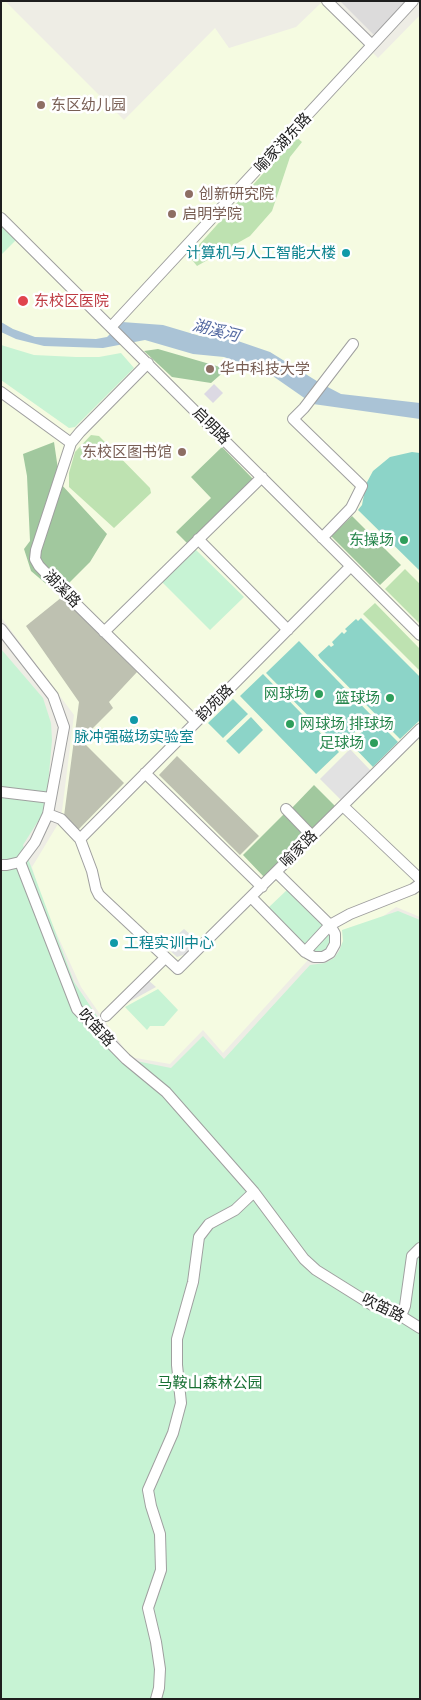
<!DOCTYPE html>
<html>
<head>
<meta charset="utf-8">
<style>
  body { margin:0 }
  #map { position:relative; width:421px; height:1700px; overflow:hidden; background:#eeede5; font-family:Raleway,sans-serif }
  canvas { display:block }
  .frame { position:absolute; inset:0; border:2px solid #1e1e1e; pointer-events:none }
</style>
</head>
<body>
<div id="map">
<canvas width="421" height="1700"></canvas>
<div class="frame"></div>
</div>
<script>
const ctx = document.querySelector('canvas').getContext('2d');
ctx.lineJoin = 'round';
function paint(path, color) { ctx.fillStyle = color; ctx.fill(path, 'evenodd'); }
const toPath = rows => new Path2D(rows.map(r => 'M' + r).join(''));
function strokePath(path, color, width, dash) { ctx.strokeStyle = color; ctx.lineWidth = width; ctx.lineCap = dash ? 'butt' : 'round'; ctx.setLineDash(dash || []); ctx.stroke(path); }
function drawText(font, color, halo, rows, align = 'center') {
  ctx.font = font + ' Raleway,"Noto Sans SC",sans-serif'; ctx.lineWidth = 5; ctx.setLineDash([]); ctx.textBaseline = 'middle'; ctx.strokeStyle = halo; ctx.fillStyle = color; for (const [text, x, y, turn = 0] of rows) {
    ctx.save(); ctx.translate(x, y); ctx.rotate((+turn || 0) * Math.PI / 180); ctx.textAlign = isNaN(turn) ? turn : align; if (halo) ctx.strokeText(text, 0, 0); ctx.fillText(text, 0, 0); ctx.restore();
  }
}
paint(toPath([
  [340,1,410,1,380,33,373,34]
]), '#dcdbdb');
paint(toPath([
  [1,1,5,1,124,120,215,28,229,48,296,27,322,2,378,58,420,15,420,917,396,907,319,962,308,960,223,1053,203,1030,170,1064,130,1057,81,987,44,906,32,867,61,819,74,715,1,617]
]), '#f5fbe1');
paint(toPath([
  [62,597,137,672,109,702,113,708,81,740,124,783,77,831,64,816,79,702,26,626],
  [177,756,259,836,240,855,159,775]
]), '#bec1b1');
paint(toPath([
  [296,137,302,142,290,157,272,211,250,236,197,266,189,256],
  [91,435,99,436,150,488,151,493,114,528,69,487,69,473,75,452],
  [405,569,420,584,420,624,385,589],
  [375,603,420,649,420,671,363,614]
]), '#bee2b1');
paint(toPath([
  [158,349,227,369,211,383,172,377,144,351],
  [54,442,60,483,107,534,90,562,58,594,31,571,24,549,30,541,27,476,23,454],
  [222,447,253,479,188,544,176,532,211,498,191,477],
  [352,516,401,565,380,585,331,536],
  [314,785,336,807,312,832,290,810],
  [285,813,307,835,265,878,243,855]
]), '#a1c89e');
paint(toPath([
  [1,222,19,237,1,255],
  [1,345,34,355,76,357,99,357,121,353,134,368,75,427,69,428,1,380],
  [194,548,244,597,210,630,161,581],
  [1,649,43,698,51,723,52,740,48,785,42,815,23,845,74,982,126,1059,171,1068,203,1036,224,1059,310,965,325,963,334,958,339,951,343,941,342,930,398,911,420,920,420,1699,1,1699],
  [288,889,329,929,332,940,325,953,316,955,310,951,267,909],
  [158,989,178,1010,164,1026,150,1026,147,1030,125,1007]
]), '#c7f3d4');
paint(toPath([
  [412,452,420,453,420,571,358,510,362,505,366,484,373,471,390,457],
  [361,618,420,677,420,720,400,739,320,658,318,655,329,645,331,647,334,645,332,642,342,632,344,634,347,631,345,629,356,619,358,621],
  [299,641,372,716,339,747,266,673],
  [263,674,339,752,316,774,240,696],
  [233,699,248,714,223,738,208,723],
  [251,717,263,730,239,754,226,741],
  [375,719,398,742,373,767,350,743]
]), '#8cd4c8');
paint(toPath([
  [350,749,371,771,341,800,320,779],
  [184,929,199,942,186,954,177,957,165,946],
  [148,980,156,987,118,1008]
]), '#e2e2e2');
paint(toPath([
  [214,384,223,393,213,403,204,394]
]), '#dcd9e3');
paint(toPath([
  [1,322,13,329,35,337,96,339,107,337,122,322,163,325,200,336,235,340,270,352,320,383,341,394,420,403,420,419,313,404,267,372,224,357,193,354,145,340,103,348,44,346,16,339,1,332]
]), '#aac3d6');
const minor = toPath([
  [327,1,372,45],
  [1,218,420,635],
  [111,327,413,1],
  [148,363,80,432,71,443,36,550,35,559,39,566,64,592,196,722],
  [1,392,71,443],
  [322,538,351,508,362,486,293,419,304,408,353,344],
  [198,539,288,630],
  [1,629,53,696,64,727,48,814,35,842,20,862,77,1009,126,1059,166,1092,254,1192,304,1259,316,1270,372,1305,401,1316,420,1328],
  [104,632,262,477],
  [145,773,262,887],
  [1,792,51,798],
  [343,806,420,879],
  [286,809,312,836],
  [48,814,61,819,80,839,92,871,96,889,99,895,178,969,420,729],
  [80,839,350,567],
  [1,865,7,865,20,862],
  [251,897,305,952,314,957,323,957,330,953,335,944,335,934,330,925,276,872],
  [305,952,330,925,350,914,413,889,420,884],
  [106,1016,165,958],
  [401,1316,405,1306,412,1256,420,1248],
  [156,1699,159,1688,160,1669,156,1642,148,1608,161,1570,160,1534,151,1506,148,1490,173,1433,181,1403,177,1365,177,1339,193,1282,199,1237,209,1224,235,1210,254,1192]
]);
strokePath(minor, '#9f9f9f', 12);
strokePath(minor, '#fff', 10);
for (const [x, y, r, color] of [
  [41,105,5,"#8d6e63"],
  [189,194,5,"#8d6e63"],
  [172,214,5,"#8d6e63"],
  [346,253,5,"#0f9aa8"],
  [23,301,6,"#e0444e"],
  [210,369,5,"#8d6e63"],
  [182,452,5,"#8d6e63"],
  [404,540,5,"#2e9e5b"],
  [319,694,5,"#2e9e5b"],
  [390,698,5,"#2e9e5b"],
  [134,720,5,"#0f9aa8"],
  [290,724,5,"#2e9e5b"],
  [374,743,5,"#2e9e5b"],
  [114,943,5,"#0f9aa8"]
]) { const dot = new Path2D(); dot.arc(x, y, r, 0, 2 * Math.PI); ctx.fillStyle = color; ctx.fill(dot); strokePath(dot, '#fff', 2); }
drawText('15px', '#785e54', '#fff', [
  ["东区幼儿园",51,105],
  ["创新研究院",199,194],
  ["启明学院",182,214],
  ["华中科技大学",220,369],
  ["东校区图书馆",172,452,"right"]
], 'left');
drawText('15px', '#1e1e1e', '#fff', [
  ["喻家湖东路",283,143,-47],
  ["启明路",211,426,45],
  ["湖溪路",62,589,46],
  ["韵苑路",215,703,-45],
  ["喻家路",299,849,-45],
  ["吹笛路",96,1028,47],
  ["吹笛路",383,1308,26]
]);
drawText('15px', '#0d838f', '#fff', [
  ["计算机与人工智能大楼",336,253],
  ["脉冲强磁场实验室",134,737,"center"],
  ["工程实训中心",124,943,"left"]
], 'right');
drawText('15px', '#be3a42', '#fff', [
  ["东校区医院",34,301]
], 'left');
drawText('15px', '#27864d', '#fff', [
  ["东操场",394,540],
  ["网球场",309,694],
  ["篮球场",380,698],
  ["网球场 排球场",300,724,"left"],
  ["足球场",364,743]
], 'right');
drawText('15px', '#187033', '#fff', [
  ["马鞍山森林公园",210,1383]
]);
drawText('italic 16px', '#556ba2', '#fff', [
  ["湖溪河",216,331,14]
]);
</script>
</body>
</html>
